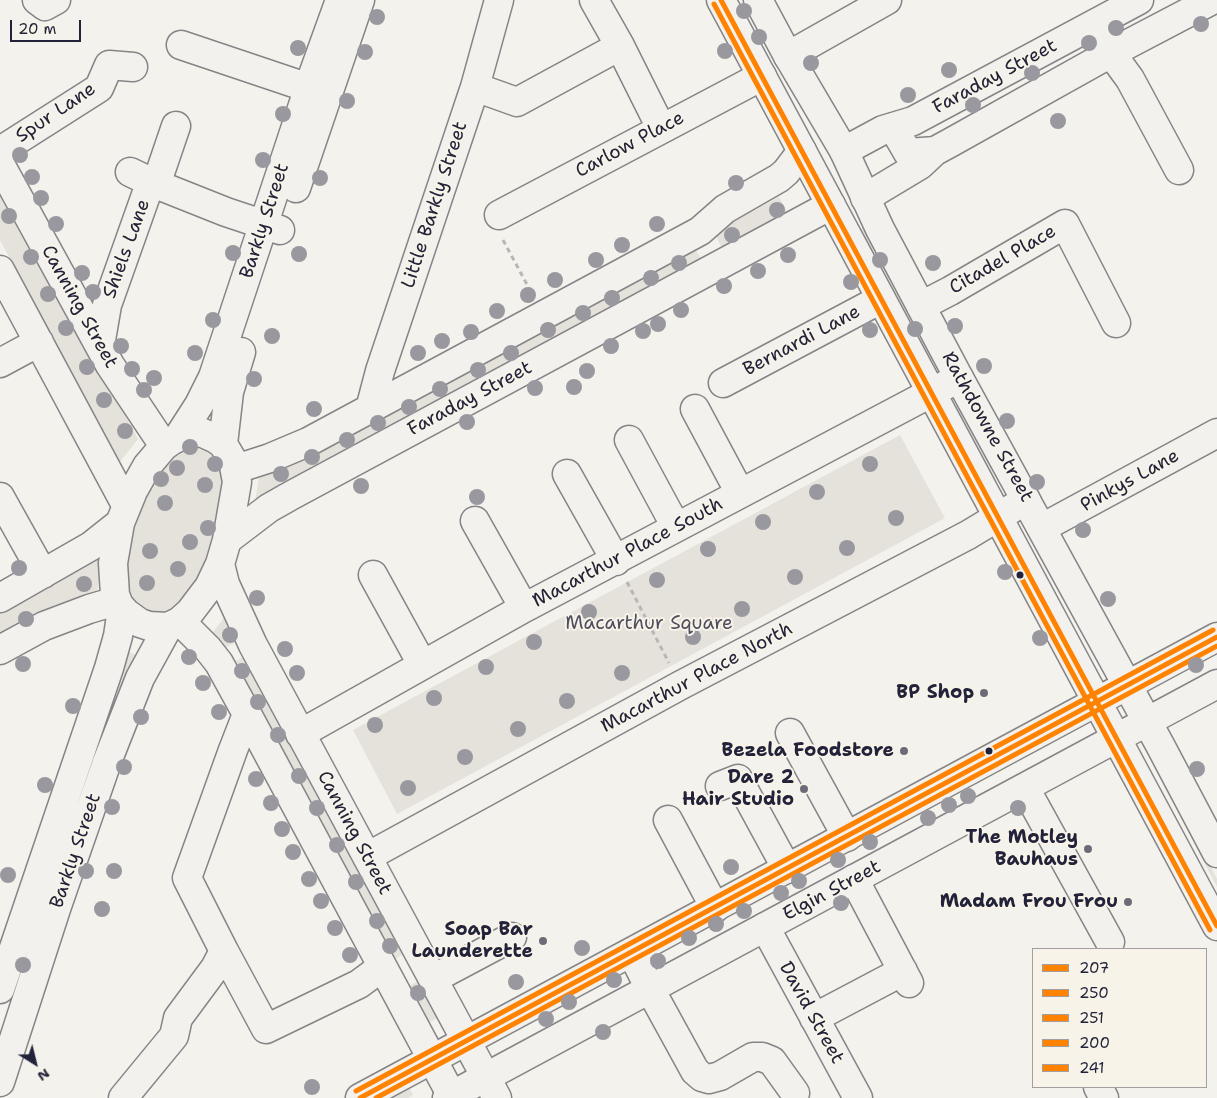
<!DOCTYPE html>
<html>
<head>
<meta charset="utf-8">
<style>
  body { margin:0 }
  #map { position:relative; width:1217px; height:1098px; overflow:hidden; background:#f4f2ec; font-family:"Shantell Sans",sans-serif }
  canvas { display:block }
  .legend { position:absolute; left:1032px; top:948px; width:175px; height:140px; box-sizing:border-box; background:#f7f3e8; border:1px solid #a29fa3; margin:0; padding:6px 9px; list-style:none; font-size:15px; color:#22223b }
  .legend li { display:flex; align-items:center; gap:10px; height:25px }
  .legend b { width:25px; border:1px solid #a29fa3 }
  .north { position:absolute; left:10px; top:1038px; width:50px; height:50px; -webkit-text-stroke:4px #f7f3e8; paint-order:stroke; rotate:144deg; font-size:14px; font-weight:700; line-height:20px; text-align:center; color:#22223b }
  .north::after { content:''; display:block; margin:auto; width:18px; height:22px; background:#22223b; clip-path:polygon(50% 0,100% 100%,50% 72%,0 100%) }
  .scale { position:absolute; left:10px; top:20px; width:71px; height:22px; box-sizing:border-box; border:2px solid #22223b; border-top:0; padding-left:6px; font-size:15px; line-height:18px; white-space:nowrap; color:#22223b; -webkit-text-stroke:4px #f7f3e8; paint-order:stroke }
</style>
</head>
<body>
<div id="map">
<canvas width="1217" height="1098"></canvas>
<ul class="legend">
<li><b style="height:6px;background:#ff8200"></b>207</li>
<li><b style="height:6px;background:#ff8200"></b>250</li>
<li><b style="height:6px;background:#ff8200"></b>251</li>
<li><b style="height:6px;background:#ff8200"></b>200</li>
<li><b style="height:6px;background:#ff8200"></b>241</li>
</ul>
<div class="north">N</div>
<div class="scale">20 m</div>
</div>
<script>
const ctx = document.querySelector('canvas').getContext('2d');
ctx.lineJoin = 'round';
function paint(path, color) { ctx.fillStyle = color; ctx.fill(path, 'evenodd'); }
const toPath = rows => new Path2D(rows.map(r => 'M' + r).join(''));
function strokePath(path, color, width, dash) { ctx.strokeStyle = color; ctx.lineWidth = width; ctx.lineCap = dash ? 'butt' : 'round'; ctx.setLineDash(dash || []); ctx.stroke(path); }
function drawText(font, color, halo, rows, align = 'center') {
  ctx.font = font + ' "Shantell Sans",sans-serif'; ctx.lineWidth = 4; ctx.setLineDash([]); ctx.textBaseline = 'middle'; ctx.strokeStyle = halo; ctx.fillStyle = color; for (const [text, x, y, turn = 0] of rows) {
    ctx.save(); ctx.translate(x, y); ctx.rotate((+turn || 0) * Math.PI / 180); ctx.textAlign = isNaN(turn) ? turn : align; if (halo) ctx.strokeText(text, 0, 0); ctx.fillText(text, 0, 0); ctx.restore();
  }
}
paint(toPath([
  [0,184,138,439,119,463,0,240],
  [779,197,792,220,725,255,714,232],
  [866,226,934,359,930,359,927,356,859,230],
  [692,244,705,265,254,509,259,476],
  [960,404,963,406,998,484,995,486,955,410,956,406],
  [900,435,945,518,397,814,353,730],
  [193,442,222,458,225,507,204,573,172,613,155,616,131,602,124,584,129,531,158,465],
  [101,558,103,560,97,590,0,642,0,612],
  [228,612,242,639,221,650,211,635],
  [119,648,144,658,121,712,100,705],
  [251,653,410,950,388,963,227,666],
  [1153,758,1217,879,1217,887,1150,759],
  [425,977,445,1014,422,1026,402,990],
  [407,1083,413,1095,408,1098,379,1098]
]), '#e5e2dc');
const minor = toPath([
  [37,0,45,6,56,0],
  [594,0,620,46,661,128],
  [1103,36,1111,53,1130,79,1179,170],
  [181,45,309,88],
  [788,56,887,0],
  [475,87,517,102,620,46],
  [893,127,908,153,935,151],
  [0,151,99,88,109,65,133,67],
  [844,151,883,130,913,121,1139,0],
  [0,164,110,365,164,446],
  [130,172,153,183,226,212,280,230],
  [296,188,360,0],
  [865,198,920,165,935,151,948,144,1111,53,1212,0],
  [499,215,762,76],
  [0,270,126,505],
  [921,306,950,291,1065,224,1116,323],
  [100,346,107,305,146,195,160,173,176,126],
  [0,363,39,342],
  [723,383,881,299],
  [370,409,380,371,475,87,499,0],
  [695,409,740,493],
  [195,432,203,433,216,439,223,444,233,461,237,482,227,540,220,564,209,587,190,612,180,621,168,627,149,626,140,623,126,613,119,605,115,595,113,563,120,523,133,491,147,466,164,446,171,441,187,433,195,432],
  [179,436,199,405,213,377,314,72,340,0],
  [629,440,676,527],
  [223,444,229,392,241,352],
  [236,469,270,458,308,442,700,231,725,209,779,178,786,172,802,151],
  [567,474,616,561],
  [0,497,43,574],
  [475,521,524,608],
  [1042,528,1217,433],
  [227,540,269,508,292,495,831,205],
  [220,564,225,584,253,645,497,1098],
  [373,575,422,664],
  [0,598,91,546,120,523],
  [180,621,208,649,219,663,247,714,453,1098],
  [0,650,44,626,89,609,116,601],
  [247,714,233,750,187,878,224,951,266,1029,359,984,382,967],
  [790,733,847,837],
  [300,734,524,608,959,378],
  [720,786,738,779,787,869],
  [1025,788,1110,942],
  [668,820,715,908],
  [367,857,681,685,968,535,1026,500],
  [854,879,909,983],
  [765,927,858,1098],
  [632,953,650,989,695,1071,702,1077,709,1079,720,1076,753,1057,762,1057,772,1061,795,1093],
  [433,979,512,937],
  [0,989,109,668,118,636,122,609],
  [814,1018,903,971],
  [0,1082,56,909,107,762,140,678,168,627],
  [1098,1087,1104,1098],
  [123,1098,174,1036,178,1018,215,968,224,951]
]);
const major = toPath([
  [721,0,1217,926],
  [758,0,788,56,844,151,880,229,959,378,1160,745,1217,853],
  [360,1098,1217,637],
  [447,1098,1217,684]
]);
strokePath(minor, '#858486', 31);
strokePath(major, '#858486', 31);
strokePath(toPath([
  [503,240,530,290],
  [627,582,669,663]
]), '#b8b6b6', 3, [5, 4]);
strokePath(minor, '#f2f1ed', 28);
strokePath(major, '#f2f1ed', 28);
strokePath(toPath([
  [360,1098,1217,637]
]), '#ff8200', 5);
strokePath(toPath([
  [721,0,1217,926]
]), '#ff8200', 5);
strokePath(toPath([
  [714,4,1210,930]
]), '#ff8200', 5);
strokePath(toPath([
  [376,1098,1217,646]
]), '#ff8200', 5);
strokePath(toPath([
  [356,1091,1213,630]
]), '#ff8200', 5);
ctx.fillStyle = '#9a989f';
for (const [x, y] of [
  [744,11],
  [377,17],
  [1201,24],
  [1116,28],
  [759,37],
  [1089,43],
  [298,48],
  [725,51],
  [365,52],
  [811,63],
  [949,70],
  [1032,73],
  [908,95],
  [347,101],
  [973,105],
  [283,114],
  [1058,121],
  [20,155],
  [263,160],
  [32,177],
  [320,178],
  [736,183],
  [41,198],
  [777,210],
  [9,216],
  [56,224],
  [657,224],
  [732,235],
  [622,245],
  [233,253],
  [299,254],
  [788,255],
  [31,257],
  [596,260],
  [880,260],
  [679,263],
  [933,263],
  [758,271],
  [82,273],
  [651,278],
  [555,280],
  [851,282],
  [724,286],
  [93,292],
  [48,294],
  [528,295],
  [612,298],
  [681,310],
  [497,311],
  [583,313],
  [213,320],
  [658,324],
  [955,326],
  [66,328],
  [915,329],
  [548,330],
  [870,330],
  [643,331],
  [471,332],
  [272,336],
  [442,341],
  [121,346],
  [611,346],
  [195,353],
  [418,353],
  [511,353],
  [984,366],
  [87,367],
  [132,369],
  [478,370],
  [587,371],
  [154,378],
  [254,379],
  [574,387],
  [535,388],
  [440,389],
  [144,390],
  [104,400],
  [409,407],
  [314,409],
  [1007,421],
  [467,422],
  [378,423],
  [125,431],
  [347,440],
  [190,447],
  [312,457],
  [215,464],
  [870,464],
  [177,468],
  [281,474],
  [161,479],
  [1037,482],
  [205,485],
  [361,486],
  [817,492],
  [477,497],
  [165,503],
  [896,518],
  [763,522],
  [208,528],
  [1083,530],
  [190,542],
  [847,548],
  [708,549],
  [150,551],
  [19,568],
  [178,569],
  [1005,572],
  [795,577],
  [657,580],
  [147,583],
  [84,584],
  [257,598],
  [1108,599],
  [742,609],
  [589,612],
  [26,619],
  [230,635],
  [693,637],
  [1040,638],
  [534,642],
  [285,649],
  [189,657],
  [23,664],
  [1196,665],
  [486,667],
  [242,671],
  [297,673],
  [622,673],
  [203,683],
  [434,698],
  [567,701],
  [258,702],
  [73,706],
  [219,712],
  [141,717],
  [375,725],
  [518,729],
  [278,735],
  [465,757],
  [124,767],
  [1197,769],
  [299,776],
  [256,779],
  [45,785],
  [408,788],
  [968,796],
  [271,803],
  [949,805],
  [112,807],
  [317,808],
  [1018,808],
  [928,818],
  [282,829],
  [870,842],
  [337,845],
  [293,852],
  [838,860],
  [731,867],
  [86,871],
  [114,871],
  [8,875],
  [309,879],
  [799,881],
  [356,882],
  [781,893],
  [321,901],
  [841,903],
  [102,909],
  [744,911],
  [377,921],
  [716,924],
  [335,928],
  [689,938],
  [390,946],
  [582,948],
  [350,955],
  [658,961],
  [23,965],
  [614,980],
  [516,982],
  [418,993],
  [569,1002],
  [546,1019],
  [603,1032],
  [312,1087]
]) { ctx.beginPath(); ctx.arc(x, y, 8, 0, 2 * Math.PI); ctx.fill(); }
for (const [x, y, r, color] of [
  [1020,575,4.5,"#22223b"],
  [984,693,5,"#6c6b79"],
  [904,751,5,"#6c6b79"],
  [989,751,4.5,"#22223b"],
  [804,789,5,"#6c6b79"],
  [1088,849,5,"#6c6b79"],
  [1128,902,5,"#6c6b79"],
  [543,941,5,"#6c6b79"]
]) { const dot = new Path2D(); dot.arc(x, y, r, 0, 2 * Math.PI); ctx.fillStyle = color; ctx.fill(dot); strokePath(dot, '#f7f3e8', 2); }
drawText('19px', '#22223b', '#f7f3e8', [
  ["Faraday Street",995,77,-28],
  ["Spur Lane",56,113,-34],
  ["Carlow Place",630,145,-28],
  ["Little Barkly Street",435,205,-72],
  ["Barkly Street",265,221,-72],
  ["Shiels Lane",127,249,-70],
  ["Citadel Place",1003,260,-30],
  ["Canning Street",79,307,61],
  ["Bernardi Lane",802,341,-28],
  ["Faraday Street",470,399,-28],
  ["Rathdowne Street",987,427,61],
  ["Pinkys Lane",1130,481,-29],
  ["Macarthur Place South",628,553,-28],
  ["Macarthur Place North",697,678,-28],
  ["Canning Street",354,833,62],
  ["Barkly Street",76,851,-71],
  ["Elgin Street",832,891,-28],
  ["David Street",811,1013,61]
]);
drawText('19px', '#504f60', '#f7f3e8', [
  ["Macarthur Square",649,624]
]);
drawText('bold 19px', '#22223b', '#f7f3e8', [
  ["BP Shop",974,693],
  ["Bezela Foodstore",894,751],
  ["Dare 2",794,778],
  ["Hair Studio",794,800],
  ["The Motley",1078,838],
  ["Bauhaus",1078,860],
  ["Madam Frou Frou",1118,902],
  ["Soap Bar",533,930],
  ["Launderette",533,952]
], 'right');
</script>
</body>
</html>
